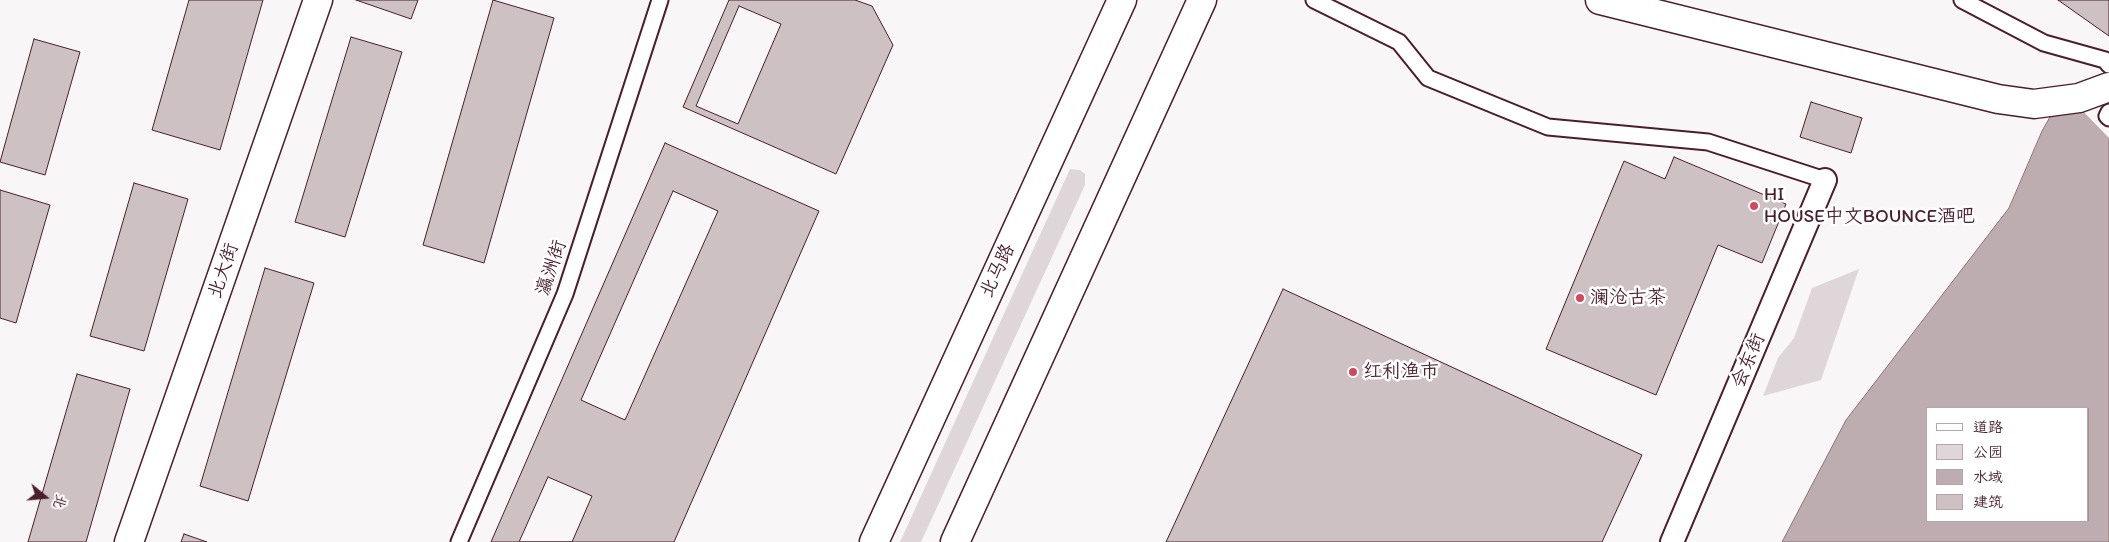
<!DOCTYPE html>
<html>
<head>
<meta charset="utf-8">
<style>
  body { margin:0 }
  #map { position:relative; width:2109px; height:542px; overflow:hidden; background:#f8f6f7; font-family:Itim,"LXGW WenKai TC",sans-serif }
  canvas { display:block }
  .legend { position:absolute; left:1926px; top:407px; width:162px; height:115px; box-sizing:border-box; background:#fff; border:1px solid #b7a5aa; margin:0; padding:6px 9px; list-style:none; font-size:15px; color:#4a1f2b }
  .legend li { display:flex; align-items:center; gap:10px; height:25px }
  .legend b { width:25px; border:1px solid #b7a5aa }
  .north { position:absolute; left:20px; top:472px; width:50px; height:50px; -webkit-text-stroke:4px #fff; paint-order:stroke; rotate:107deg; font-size:14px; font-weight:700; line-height:20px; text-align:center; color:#4a1f2b }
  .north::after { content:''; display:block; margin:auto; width:18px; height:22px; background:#4a1f2b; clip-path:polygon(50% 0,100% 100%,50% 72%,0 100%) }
</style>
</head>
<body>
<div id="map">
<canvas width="2109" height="542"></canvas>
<ul class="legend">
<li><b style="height:6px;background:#fff"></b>道路</li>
<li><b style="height:14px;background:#ded6d9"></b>公园</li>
<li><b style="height:14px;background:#bdadb0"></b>水域</li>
<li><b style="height:14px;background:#cdc1c4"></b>建筑</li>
</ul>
<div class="north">北</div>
</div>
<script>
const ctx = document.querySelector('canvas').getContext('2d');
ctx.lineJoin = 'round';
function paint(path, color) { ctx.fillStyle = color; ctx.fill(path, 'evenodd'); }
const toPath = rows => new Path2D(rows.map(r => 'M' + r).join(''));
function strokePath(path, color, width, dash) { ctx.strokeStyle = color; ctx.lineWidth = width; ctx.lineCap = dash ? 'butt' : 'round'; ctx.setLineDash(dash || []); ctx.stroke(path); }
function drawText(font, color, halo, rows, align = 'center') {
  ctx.font = font + ' Itim,"LXGW WenKai TC",sans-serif'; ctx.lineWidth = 5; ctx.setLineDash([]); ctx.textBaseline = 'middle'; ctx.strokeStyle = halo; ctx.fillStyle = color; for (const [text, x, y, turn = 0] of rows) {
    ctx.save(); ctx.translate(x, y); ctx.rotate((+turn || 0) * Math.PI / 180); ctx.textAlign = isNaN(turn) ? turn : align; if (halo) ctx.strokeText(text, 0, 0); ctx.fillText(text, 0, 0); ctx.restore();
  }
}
paint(toPath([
  [1070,169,1080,170,1085,174,1085,185,921,542,900,542],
  [1859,269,1821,380,1763,396,1778,358,1794,338,1812,288]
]), '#ded6d9');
const water = toPath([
  [2097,103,2109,104,2109,542,1782,542,1846,420,2009,208,2042,131,2055,108,2097,103],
  [1928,408,2088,408,2088,521,1928,521,1928,408]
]);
paint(water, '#bdadb0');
strokePath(water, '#8f747b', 1);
paint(toPath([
  [2073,101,2109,104,2109,138]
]), '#f8f6f7');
const building = toPath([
  [189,0,263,0,220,150,152,130,189,0],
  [356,0,418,0,411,19,356,0],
  [493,0,554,18,484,263,423,245,493,0],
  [729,0,855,0,872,6,893,45,836,174,683,107,729,0],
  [2058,0,2109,0,2109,36,2058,0],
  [739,6,781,24,738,124,696,106,739,6],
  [351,37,402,52,345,237,295,222,351,37],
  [34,39,80,52,45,175,0,162,34,39],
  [1811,102,1862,118,1851,153,1800,137,1811,102],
  [665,143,819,211,674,542,491,542,665,143],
  [1674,157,1786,204,1762,263,1718,245,1656,395,1546,349,1624,161,1665,179,1674,157],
  [134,183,188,199,144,351,90,336,134,183],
  [0,190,50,205,16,323,0,318,0,190],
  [673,191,718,211,625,420,581,400,673,191],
  [265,268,314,283,248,501,200,486,265,268],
  [1283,289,1642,455,1602,542,1166,542,1283,289],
  [77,374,130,389,86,542,28,542,77,374],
  [548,477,592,496,572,542,519,542,548,477],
  [184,534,207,542,181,542,184,534]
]);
paint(building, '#cdc1c4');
strokePath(building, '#4a1f2b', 1);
const service = toPath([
  [1314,0,1399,42,1428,78,1548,127,1708,142,1825,180],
  [1962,0,2044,43,2105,60,2109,65],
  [2109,112,2107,116,2109,118],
  [459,542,565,294,660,0]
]);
const pedestrian = toPath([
  [1672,542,1825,180]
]);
const tertiary = toPath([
  [129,542,318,0]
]);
const secondary = toPath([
  [1600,0,1998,99,2034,104,2079,98,2109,87],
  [874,542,1122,0],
  [955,542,1202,0]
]);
strokePath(service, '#4a1f2b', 19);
strokePath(pedestrian, '#4a1f2b', 26);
strokePath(tertiary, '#4a1f2b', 31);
strokePath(secondary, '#4a1f2b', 31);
strokePath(service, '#fff', 15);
strokePath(pedestrian, '#fff', 22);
strokePath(tertiary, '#fff', 28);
strokePath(secondary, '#fff', 28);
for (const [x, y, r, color] of [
  [1754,206,5,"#d1495b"],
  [1580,298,5,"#d1495b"],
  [1353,372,5,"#d1495b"]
]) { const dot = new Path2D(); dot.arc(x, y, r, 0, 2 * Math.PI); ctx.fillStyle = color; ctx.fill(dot); strokePath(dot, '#fff', 2); }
drawText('19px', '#4a1f2b', '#fff', [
  ["HI",1764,195],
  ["HOUSE中文BOUNCE酒吧",1764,217],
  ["澜沧古茶",1590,298],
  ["红利渔市",1363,372]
], 'left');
drawText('19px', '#4a1f2b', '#fff', [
  ["瀛洲街",552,268,-71],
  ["北大街",224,271,-71],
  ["北马路",998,271,-65],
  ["会东街",1749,361,-67]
]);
</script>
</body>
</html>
